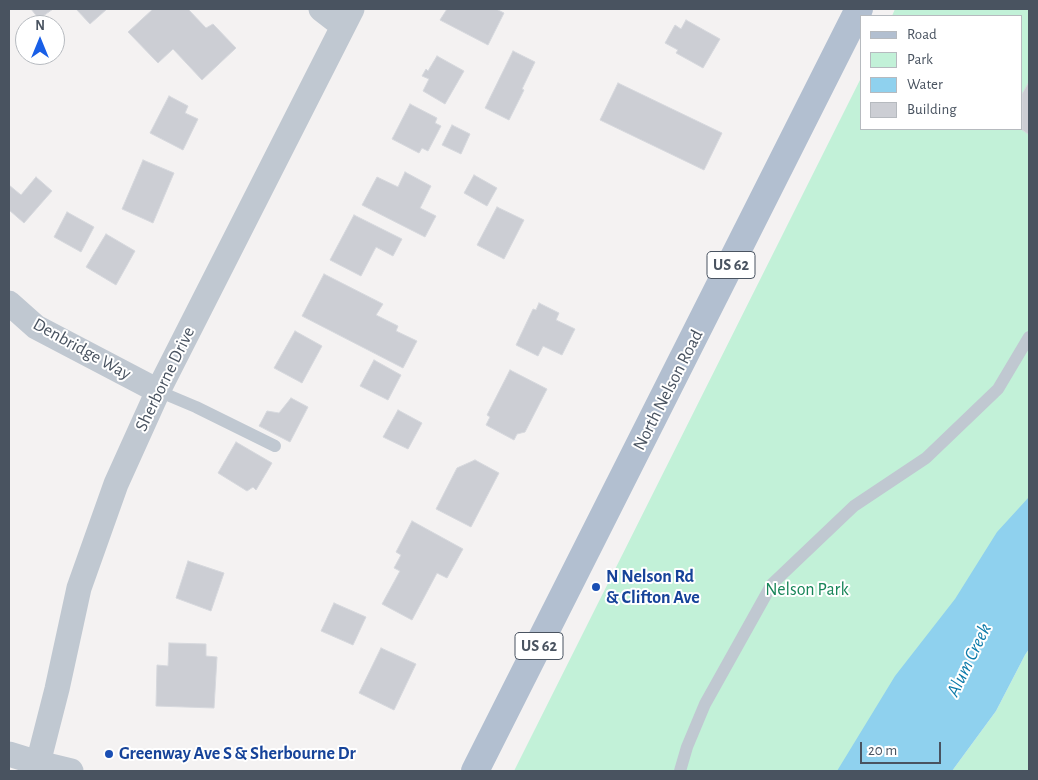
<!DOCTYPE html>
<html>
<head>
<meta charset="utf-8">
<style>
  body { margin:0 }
  #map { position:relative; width:1038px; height:780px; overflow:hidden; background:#f4f2f2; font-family:"Alegreya Sans",sans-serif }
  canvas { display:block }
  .frame { position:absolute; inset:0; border:10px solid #495360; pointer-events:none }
  .legend { position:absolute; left:860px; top:15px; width:162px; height:115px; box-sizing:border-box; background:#fff; border:1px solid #b6babf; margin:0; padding:6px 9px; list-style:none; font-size:15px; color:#495360 }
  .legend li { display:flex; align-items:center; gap:10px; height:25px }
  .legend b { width:25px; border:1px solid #b6babf }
  .north { position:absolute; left:15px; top:15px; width:50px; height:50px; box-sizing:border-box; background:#fff; border:1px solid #b6babf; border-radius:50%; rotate:0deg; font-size:14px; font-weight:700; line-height:20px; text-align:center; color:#495360 }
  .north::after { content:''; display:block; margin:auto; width:18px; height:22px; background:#195fe7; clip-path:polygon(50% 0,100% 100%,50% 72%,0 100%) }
  .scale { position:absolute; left:860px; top:742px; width:81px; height:22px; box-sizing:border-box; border:2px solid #495360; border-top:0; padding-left:6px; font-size:15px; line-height:18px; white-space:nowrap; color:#495360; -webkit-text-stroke:4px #fff; paint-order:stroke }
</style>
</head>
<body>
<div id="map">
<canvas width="1038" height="780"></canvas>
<div class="frame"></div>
<ul class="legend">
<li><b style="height:6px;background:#b2bfd0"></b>Road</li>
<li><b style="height:14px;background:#c2f1d8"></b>Park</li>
<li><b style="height:14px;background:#8fd1ee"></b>Water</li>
<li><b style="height:14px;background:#ccced4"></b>Building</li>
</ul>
<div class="north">N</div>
<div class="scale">20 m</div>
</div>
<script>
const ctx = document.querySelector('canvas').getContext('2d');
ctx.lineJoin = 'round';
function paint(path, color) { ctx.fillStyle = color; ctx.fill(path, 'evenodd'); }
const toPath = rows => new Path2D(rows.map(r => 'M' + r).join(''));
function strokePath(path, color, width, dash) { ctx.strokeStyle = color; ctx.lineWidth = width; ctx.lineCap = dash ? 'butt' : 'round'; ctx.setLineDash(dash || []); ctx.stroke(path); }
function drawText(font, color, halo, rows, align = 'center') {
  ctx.font = font + ' "Alegreya Sans",sans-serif'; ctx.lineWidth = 4; ctx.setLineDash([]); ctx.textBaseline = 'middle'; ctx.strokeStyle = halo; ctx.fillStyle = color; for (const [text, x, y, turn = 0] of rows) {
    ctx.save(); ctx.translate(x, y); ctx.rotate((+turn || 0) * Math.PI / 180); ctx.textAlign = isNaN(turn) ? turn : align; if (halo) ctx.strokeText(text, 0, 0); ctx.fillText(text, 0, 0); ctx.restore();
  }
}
paint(toPath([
  [895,9,1029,9,1029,552,933,771,514,771,862,76,862,129,1022,129,1022,16,892,16],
  [1029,649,1029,771,952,771,996,711,1025,655]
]), '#c2f1d8');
paint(toPath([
  [1029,497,1029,649,1025,655,996,711,952,771,837,771,895,676,955,599,997,532]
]), '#8fd1ee');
const building = toPath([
  [31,9,53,9,39,19,31,9],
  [76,9,107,9,90,24,76,9],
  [153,9,188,9,206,28,213,24,236,48,202,80,173,49,158,63,128,32,153,9],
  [447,9,496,9,504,13,488,45,440,20,447,9],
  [686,20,720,39,703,68,676,53,678,50,665,43,675,25,681,29,686,20],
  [513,51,535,62,522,89,524,90,509,120,485,108,513,51],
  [437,56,464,71,445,104,423,91,429,79,422,76,426,69,428,71,437,56],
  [1029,82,1029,132,1028,134,1021,129,1022,129,1022,94,1029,82],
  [618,83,722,133,704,170,600,120,618,83],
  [169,96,188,106,185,113,198,119,183,150,150,133,169,96],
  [410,104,437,118,435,123,441,126,428,151,422,148,419,153,392,139,410,104],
  [452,125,470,134,461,154,442,145,452,125],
  [143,160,174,173,153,223,122,209,143,160],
  [405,172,431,186,420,208,436,216,425,237,362,205,377,177,398,187,405,172],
  [474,175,497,188,487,206,464,193,474,175],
  [36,177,52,191,24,223,9,210,9,185,21,195,36,177],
  [497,207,524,220,504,259,477,245,497,207],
  [67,212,94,227,81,252,54,237,67,212],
  [354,215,402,239,393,256,376,247,361,276,330,260,354,215],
  [106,234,135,251,116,285,86,267,106,234],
  [324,274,383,304,376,315,398,326,396,331,417,341,403,368,302,316,324,274],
  [539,303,559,313,556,320,575,329,562,355,543,346,538,356,516,345,533,309,536,310,539,303],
  [295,331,322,346,302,383,274,368,295,331],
  [374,360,401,375,388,400,360,386,374,360],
  [510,370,547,389,525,432,517,434,514,440,486,425,490,417,487,415,510,370],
  [291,398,308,407,290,442,259,426,267,411,279,413,291,398],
  [398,410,422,423,408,449,383,437,398,410],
  [236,442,272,463,256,490,253,487,247,491,218,473,236,442],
  [475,460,499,473,471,527,436,509,457,468,475,460],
  [412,521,463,549,447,578,437,573,412,620,382,604,400,571,394,568,401,555,396,552,412,521],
  [188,561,224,573,211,611,176,598,188,561],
  [334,603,366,617,353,645,321,631,334,603],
  [169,643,206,644,206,656,217,657,214,708,156,706,157,665,168,666,169,643],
  [381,648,416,664,394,710,359,693,381,648]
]);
paint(building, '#ccced4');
strokePath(building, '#d6d8dd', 1);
strokePath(toPath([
  [158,391,196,407,275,446],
  [680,771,687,747,705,704,772,584,854,506,926,458,998,389,1029,337]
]), '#c0c8d1', 12);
strokePath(toPath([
  [321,9,343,26],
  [9,303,36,327,158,391],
  [9,754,38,763,71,771],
  [36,771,57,689,79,588,116,484,158,391,352,9]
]), '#c0c8d1', 25);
strokePath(toPath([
  [475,771,859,9]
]), '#b2bfd0', 28);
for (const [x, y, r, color] of [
  [596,587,5,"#1a4fb4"],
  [109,754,5,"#1a4fb4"]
]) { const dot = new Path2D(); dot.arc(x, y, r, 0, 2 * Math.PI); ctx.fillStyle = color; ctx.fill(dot); strokePath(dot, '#fff', 2); }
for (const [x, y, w] of [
  [731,265,48],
  [539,646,48]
]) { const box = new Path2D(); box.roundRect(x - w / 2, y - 13.5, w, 27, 4); ctx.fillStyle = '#fff'; ctx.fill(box); strokePath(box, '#495360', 1); }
drawText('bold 16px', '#495360', null, [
  ["US 62",731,265],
  ["US 62",539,646]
]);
drawText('18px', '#495360', '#fff', [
  ["Denbridge Way",82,349,29],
  ["Sherborne Drive",165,379,-64],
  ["North Nelson Road",668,390,-63]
]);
drawText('bold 18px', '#164399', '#fff', [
  ["N Nelson Rd",606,577],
  ["& Clifton Ave",606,598],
  ["Greenway Ave S & Sherbourne Dr",119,754]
], 'left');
drawText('18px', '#178558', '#fff', [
  ["Nelson Park",807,590]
]);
drawText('italic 19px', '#0b7aa9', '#fff', [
  ["Alum Creek",969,660,-64]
]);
</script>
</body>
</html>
